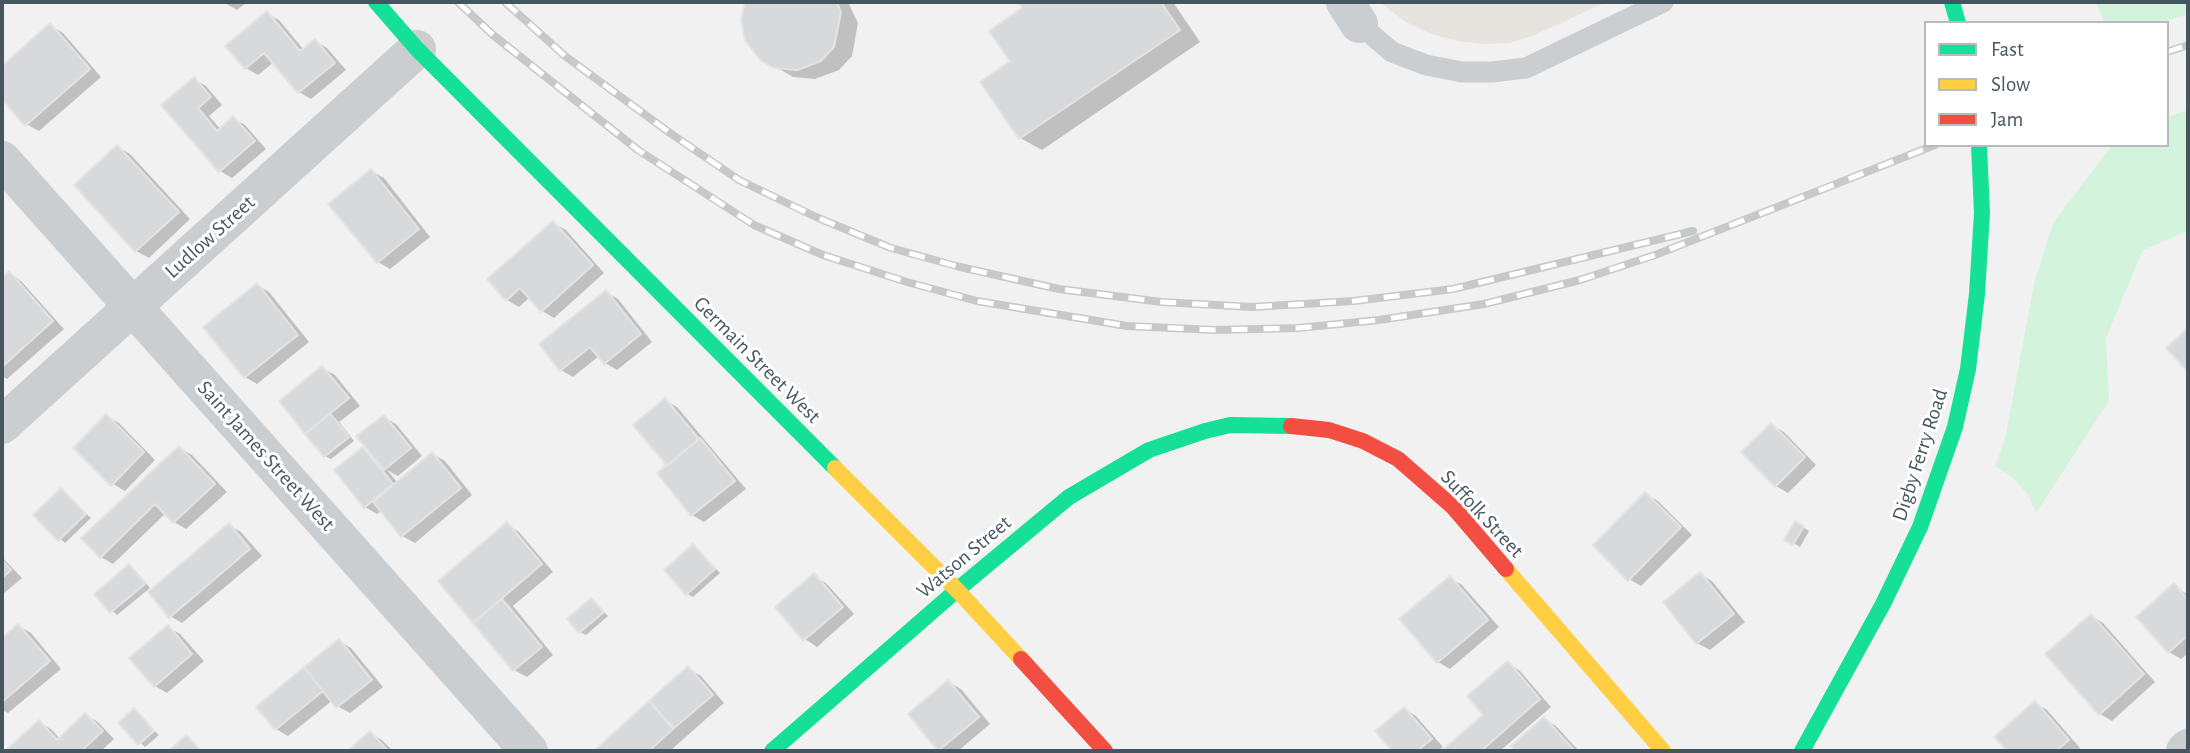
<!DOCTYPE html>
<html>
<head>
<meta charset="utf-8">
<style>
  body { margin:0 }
  #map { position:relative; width:2190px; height:753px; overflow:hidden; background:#f2f1f1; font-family:"Alegreya Sans",sans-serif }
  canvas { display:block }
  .frame { position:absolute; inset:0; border:4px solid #465660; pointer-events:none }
  .legend { position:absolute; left:1924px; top:21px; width:245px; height:126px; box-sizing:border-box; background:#fff; border:2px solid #b5bbbf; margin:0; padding:9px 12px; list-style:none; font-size:21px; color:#465660 }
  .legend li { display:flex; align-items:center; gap:14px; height:35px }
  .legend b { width:35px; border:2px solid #b5bbbf }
</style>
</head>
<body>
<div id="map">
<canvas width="2190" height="753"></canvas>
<div class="frame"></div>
<ul class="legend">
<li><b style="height:9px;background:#16e098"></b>Fast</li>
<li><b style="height:9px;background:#ffcf43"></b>Slow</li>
<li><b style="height:9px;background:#f24e42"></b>Jam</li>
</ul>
</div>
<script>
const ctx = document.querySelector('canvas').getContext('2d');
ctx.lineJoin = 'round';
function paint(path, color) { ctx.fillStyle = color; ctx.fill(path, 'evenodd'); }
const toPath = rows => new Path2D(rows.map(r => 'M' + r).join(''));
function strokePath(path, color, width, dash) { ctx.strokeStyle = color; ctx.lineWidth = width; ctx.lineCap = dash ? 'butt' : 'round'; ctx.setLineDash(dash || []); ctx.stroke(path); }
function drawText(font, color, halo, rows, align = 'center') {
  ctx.font = font + ' "Alegreya Sans",sans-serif'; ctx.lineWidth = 6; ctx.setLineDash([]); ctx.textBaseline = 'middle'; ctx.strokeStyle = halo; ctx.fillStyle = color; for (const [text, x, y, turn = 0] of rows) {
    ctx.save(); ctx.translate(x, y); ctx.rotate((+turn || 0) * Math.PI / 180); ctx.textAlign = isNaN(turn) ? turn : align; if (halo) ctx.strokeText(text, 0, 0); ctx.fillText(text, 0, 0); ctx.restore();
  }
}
paint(toPath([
  [1379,2,1607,2,1532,36,1509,43,1485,44,1457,41,1431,34,1406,22]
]), '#e7e4df');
paint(toPath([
  [2095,2,2188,2,2188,14,2160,23,2105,23],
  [2188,110,2188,231,2143,250,2106,338,2109,401,2036,513,2028,495,2012,477,1995,466,2005,439,2034,284,2053,223,2112,145,2167,145,2167,117]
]), '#d4f3dd');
paint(toPath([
  [223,2,247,2,237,10],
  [747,2,848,2,858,23,852,56,839,70,815,79,793,77,761,58,742,20],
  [1020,2,1173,2,1200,42,1042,150,1020,138,1013,61,1025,9],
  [267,13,279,20,304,50,315,41,327,48,346,70,311,99,299,92,274,62,258,75,246,68],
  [50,25,63,33,101,77,39,131,26,124,2,96,2,68],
  [194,79,206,86,222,105,209,116,221,130,233,118,245,125,266,149,232,178,220,171,163,105],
  [118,147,130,154,190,219,149,258,136,251,76,185],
  [371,171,384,178,430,237,390,269,378,262],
  [553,223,566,230,604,273,554,318,542,311,530,297,519,307,507,300],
  [9,273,21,281,64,329,7,379,2,376,2,280],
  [257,285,269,292,309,342,257,384,245,377],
  [606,292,618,299,652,342,617,370,605,363,599,356,573,377,561,370],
  [322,368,335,375,360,406,339,422,354,441,331,459,325,456],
  [665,400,677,407,746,489,704,522,692,515,669,466],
  [106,416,119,423,155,460,125,491,113,484],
  [384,417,396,424,422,456,398,476,387,470,398,483,433,454,445,461,472,495,415,543,402,536,382,510,377,514,365,507,336,471,367,446],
  [1772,425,1784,432,1816,465,1788,493,1776,486],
  [180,448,192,455,227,492,186,529,174,522,166,513,113,564,101,557],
  [61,490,91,518,65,543,35,515],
  [1646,494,1658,501,1692,535,1641,586,1629,579],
  [1796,523,1809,531,1800,547,1787,539],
  [507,524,519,532,553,572,513,606,553,655,527,677,514,670,440,582],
  [229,525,241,532,262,556,182,623,170,616],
  [693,546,699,550,720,573,693,597,687,594],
  [2,557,22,578,2,595],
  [129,566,135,570,150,588,117,615,96,595],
  [1700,574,1712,581,1745,622,1710,650,1697,643],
  [814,576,826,583,854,614,817,647,805,639],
  [1450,578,1462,585,1499,627,1450,669,1438,662],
  [2174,585,2188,595,2188,653,2181,659,2169,652],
  [592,600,608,616,586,635,580,632],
  [2091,616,2103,623,2155,682,2112,721,2100,714],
  [19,626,31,633,61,669,8,713,2,710,2,640],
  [168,627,180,634,204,661,167,693,155,686],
  [339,641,351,648,383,687,350,713,337,706,333,700,288,736,276,729,258,707],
  [1508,663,1520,671,1551,707,1500,751,1444,751,1486,715],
  [689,669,701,676,724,703,670,751,597,751],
  [949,682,961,689,990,724,958,751,939,749],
  [2035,703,2047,710,2080,748,2076,751,2009,751,1996,737],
  [1404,709,1416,716,1443,747,1437,751,1395,751,1378,732],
  [134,711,159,735,145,747,120,723],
  [86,715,98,722,114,739,101,751,7,751,39,722,51,729,60,739],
  [1544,719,1556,726,1579,751,1518,751,1513,746],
  [370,733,382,740,393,751,350,751]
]), '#0003');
const building = toPath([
  [745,2,837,2,841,12,834,47,821,61,797,70,774,68,760,60,745,40,741,20,745,2],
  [1018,2,1161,2,1180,30,1019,139,980,82,1010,61,989,31,1022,8,1018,2],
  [267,11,300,51,315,39,335,63,298,93,264,53,245,69,225,46,267,11],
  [50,23,90,69,25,126,2,99,2,66,50,23],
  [194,77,211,97,198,108,217,131,233,116,255,141,219,172,161,105,194,77],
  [117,145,179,212,135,252,74,185,117,145],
  [371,169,419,229,377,263,328,204,371,169],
  [553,221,593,265,541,312,520,288,506,301,487,279,553,221],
  [9,271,53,321,2,367,2,278,9,271],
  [257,283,298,335,244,378,203,327,257,283],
  [606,290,641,334,604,364,590,347,560,371,539,344,606,290],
  [2188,328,2188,372,2166,348,2188,328],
  [322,366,349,398,305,434,279,401,322,366],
  [665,398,699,439,667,466,633,425,665,398],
  [330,413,349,437,324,457,305,434,330,413],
  [106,414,144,452,111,486,73,448,106,414],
  [384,415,411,448,384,470,356,436,384,415],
  [1771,423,1805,457,1775,487,1741,452,1771,423],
  [700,438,735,481,691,516,657,473,700,438],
  [179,446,215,484,173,523,155,504,100,558,81,538,179,446],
  [363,447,393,484,364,508,334,470,363,447],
  [432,452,461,488,401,537,373,502,432,452],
  [61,488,86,514,58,541,33,515,61,488],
  [1645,492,1681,527,1628,581,1593,545,1645,492],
  [1795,521,1804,526,1793,545,1784,540,1795,521],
  [507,522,542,564,473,623,438,581,507,522],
  [229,523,250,549,169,618,148,592,229,523],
  [693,544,715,569,686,595,664,570,693,544],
  [2,560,11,570,2,578,2,560],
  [129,564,145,584,110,613,94,594,129,564],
  [1700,572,1734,614,1696,644,1663,602,1700,572],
  [814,573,843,607,803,641,775,607,814,573],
  [1450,576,1488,620,1437,663,1399,619,1450,576],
  [2174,583,2188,600,2188,635,2168,653,2136,617,2174,583],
  [591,598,604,612,579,633,567,619,591,598],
  [502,599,542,647,513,671,473,623,502,599],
  [2091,614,2144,674,2099,715,2045,654,2091,614],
  [18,624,50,661,2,702,2,638,18,624],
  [168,625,192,654,154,687,129,658,168,625],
  [339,639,372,680,336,708,304,667,339,639],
  [1508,661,1540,699,1481,751,1441,751,1483,715,1467,696,1508,661],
  [688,666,713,695,673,729,649,701,688,666],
  [304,667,323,691,275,730,256,707,304,667],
  [948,680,979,717,938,751,908,714,948,680],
  [649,701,674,728,649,751,594,751,649,701],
  [2035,701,2069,740,2056,751,2007,751,1994,737,2035,701],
  [1404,707,1432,739,1417,751,1392,751,1375,731,1404,707],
  [134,708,154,731,138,745,118,723,134,708],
  [85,713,103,731,81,751,5,751,39,720,57,740,85,713],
  [1544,717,1575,751,1515,751,1511,746,1544,717],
  [370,731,388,751,347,751,370,731],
  [186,735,201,751,169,751,186,735]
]);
paint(building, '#d8d9da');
strokePath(building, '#e3e3e4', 2);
strokePath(toPath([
  [1359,24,1392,52,1426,65,1462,72,1492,72,1526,68,1663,2]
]), '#caced1', 21);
strokePath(toPath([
  [1345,2,1359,24],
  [2,160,529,751],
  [2,425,417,49],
  [2185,751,2188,748]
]), '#caced1', 38);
strokePath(toPath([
  [376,2,417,49,835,468],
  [1952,2,1958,23],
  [772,751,957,590,1069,497,1149,450,1205,431,1230,425,1291,426],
  [1802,751,1883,604,1920,527,1955,427,1968,369,1977,294,1982,213,1979,145]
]), '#16e098', 16);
strokePath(toPath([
  [835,468,957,590,1021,659],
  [1506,569,1663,751]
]), '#ffcf43', 16);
strokePath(toPath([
  [1291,426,1329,430,1363,441,1398,459,1453,507,1506,569],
  [1021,659,1105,751]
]), '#f24e42', 16);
const rail = toPath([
  [458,2,493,35,638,150,754,225,823,255,907,282,977,301,1127,326,1215,330,1298,328,1379,320,1484,304,1580,280,1655,255,1935,145],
  [505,2,565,56,670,133,739,180,816,217,891,248,960,267,1059,289,1162,302,1252,307,1354,301,1453,289,1693,231],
  [2167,52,2188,45]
]);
strokePath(rail, '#c6c8ca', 8);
strokePath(rail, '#fff', 5, [16]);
drawText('21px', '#465660', '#fff', [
  ["Ludlow Street",210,237,-42],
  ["Germain Street West",757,360,45],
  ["Digby Ferry Road",1920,455,-72],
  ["Saint James Street West",266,456,48],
  ["Suffolk Street",1482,514,47],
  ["Watson Street",964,557,-40]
]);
</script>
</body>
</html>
